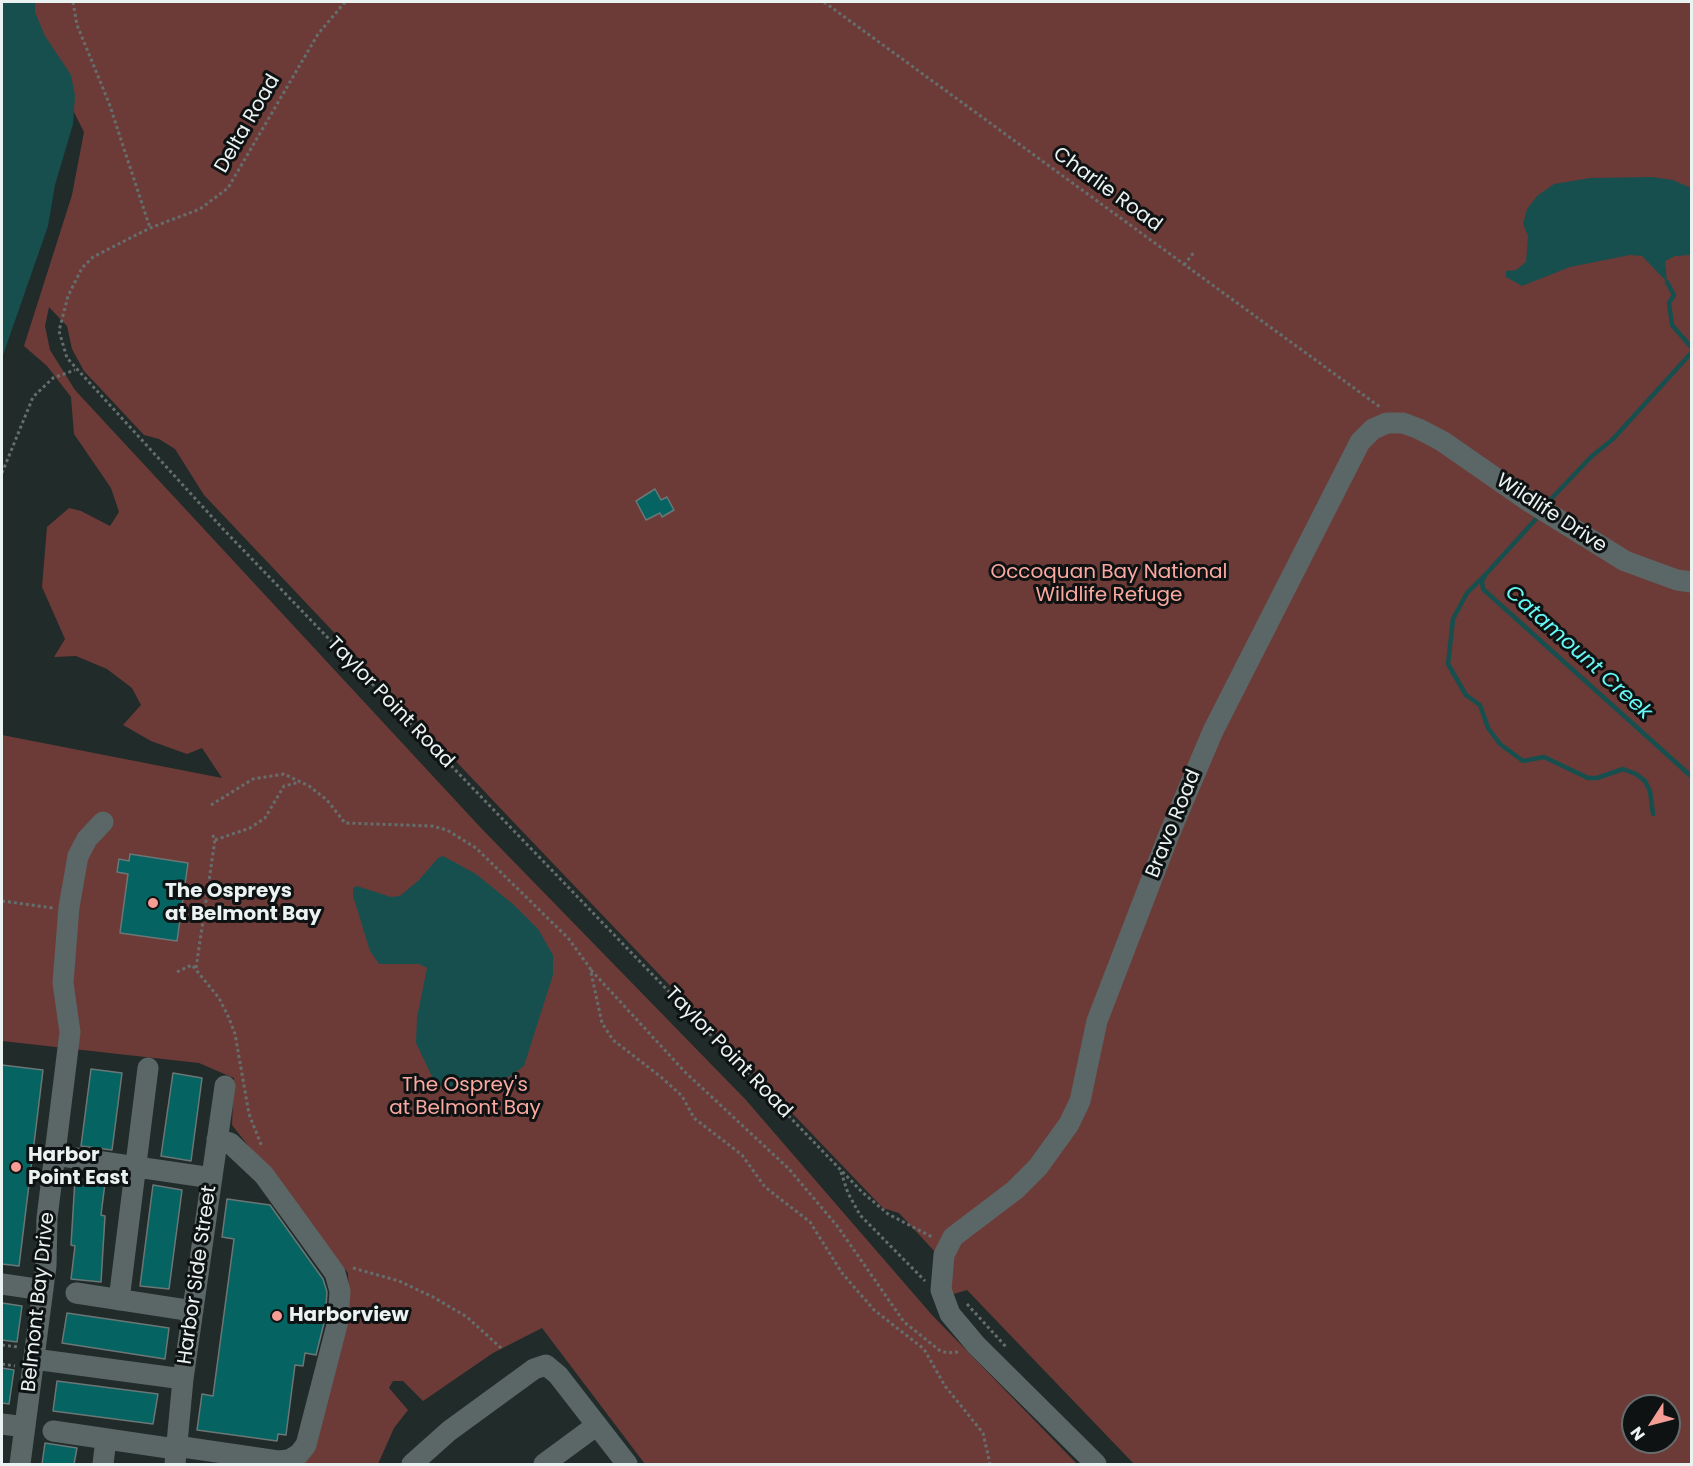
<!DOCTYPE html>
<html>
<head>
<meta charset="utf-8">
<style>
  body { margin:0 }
  #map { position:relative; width:1693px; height:1466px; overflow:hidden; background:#212b2a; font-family:Poppins,sans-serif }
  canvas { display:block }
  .frame { position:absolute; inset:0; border:3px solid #ebf2f2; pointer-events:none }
  .north { position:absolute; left:1621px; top:1394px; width:60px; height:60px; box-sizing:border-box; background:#0e1212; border:2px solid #666c6c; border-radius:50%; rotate:234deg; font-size:16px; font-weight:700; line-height:24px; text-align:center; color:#ebf2f2 }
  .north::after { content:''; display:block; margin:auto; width:21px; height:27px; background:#f59c94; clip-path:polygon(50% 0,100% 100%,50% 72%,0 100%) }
</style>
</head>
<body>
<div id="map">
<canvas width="1693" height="1466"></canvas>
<div class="frame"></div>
<div class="north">N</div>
</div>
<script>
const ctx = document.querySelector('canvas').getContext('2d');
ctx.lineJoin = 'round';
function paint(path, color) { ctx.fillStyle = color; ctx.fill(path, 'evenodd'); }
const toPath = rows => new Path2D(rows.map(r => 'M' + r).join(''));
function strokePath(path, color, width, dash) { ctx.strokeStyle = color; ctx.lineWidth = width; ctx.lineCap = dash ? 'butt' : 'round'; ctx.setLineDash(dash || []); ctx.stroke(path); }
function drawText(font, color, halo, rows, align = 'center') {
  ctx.font = font + ' Poppins,sans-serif'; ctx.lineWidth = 6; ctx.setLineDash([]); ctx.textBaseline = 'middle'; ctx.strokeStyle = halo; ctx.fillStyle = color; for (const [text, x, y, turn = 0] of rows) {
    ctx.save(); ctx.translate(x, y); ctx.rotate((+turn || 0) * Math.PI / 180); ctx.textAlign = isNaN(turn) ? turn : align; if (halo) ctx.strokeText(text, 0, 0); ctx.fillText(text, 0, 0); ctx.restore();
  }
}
paint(toPath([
  [32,2,1691,2,1691,1464,1134,1464,967,1290,947,1296,949,1267,899,1213,883,1208,521,830,204,495,175,449,159,439,144,435,100,388,84,371,72,349,67,326,49,307,45,326,50,350,75,390,481,828,745,1099,932,1315,1077,1464,645,1464,542,1328,493,1353,423,1401,403,1381,393,1381,389,1388,408,1410,394,1428,378,1464,300,1464,349,1298,348,1273,232,1125,234,1078,199,1063,2,1041,2,735,222,778,202,748,187,754,151,741,123,725,141,705,132,688,107,669,76,656,54,657,65,639,42,587,47,527,69,508,81,511,110,526,119,512,111,488,74,434,71,397,47,366,24,346,72,195,84,132,40,45],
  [1633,1406,1669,1406,1669,1442,1633,1442]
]), '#6d3b37');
paint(toPath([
  [2,2,35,2,35,12,45,36,71,75,75,96,73,124,55,185,48,226,2,358],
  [1652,177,1673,180,1691,188,1691,255,1675,256,1665,261,1667,282,1642,256,1630,255,1570,267,1522,286,1506,277,1506,271,1516,270,1526,262,1528,236,1523,224,1527,209,1537,196,1554,184,1590,178],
  [443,856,476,874,514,905,538,929,553,955,553,975,524,1066,499,1084,454,1089,441,1086,434,1081,416,1043,417,1017,427,968,419,964,379,964,370,951,353,896,353,888,357,886,391,897,400,896,419,880,438,858]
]), '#174f4e');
strokePath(toPath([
  [1667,282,1674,295,1669,303,1672,325,1692,348],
  [1549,501,1592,456,1613,439,1692,352],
  [1536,519,1486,574,1482,581,1483,589,1692,777],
  [1486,574,1467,593,1453,619,1448,664,1466,695,1480,705,1488,728,1500,744,1523,761,1544,757,1588,778,1597,778,1623,769,1636,774,1645,781,1650,791,1653,814]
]), '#174f4e', 4.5);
const building = toPath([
  [655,489,661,500,667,497,674,510,662,517,660,513,646,520,636,501,655,489],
  [130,854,188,863,177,941,120,933,128,874,117,872,119,859,129,861,130,854],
  [2,1065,43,1070,19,1266,2,1264,2,1065],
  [91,1069,122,1073,112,1150,81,1146,91,1069],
  [173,1073,202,1078,191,1161,161,1156,173,1073],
  [75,1179,105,1183,101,1215,105,1216,101,1282,71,1279,75,1246,71,1245,75,1179],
  [153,1185,182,1190,169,1289,140,1286,153,1185],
  [227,1199,270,1205,323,1279,327,1292,325,1319,316,1355,305,1353,303,1366,295,1365,286,1435,278,1434,277,1441,197,1430,202,1394,213,1396,234,1239,222,1237,227,1199],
  [2,1303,22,1306,17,1342,2,1340,2,1303],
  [67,1313,169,1328,165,1359,62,1343,67,1313],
  [2,1368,14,1370,9,1404,2,1403,2,1368],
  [57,1381,158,1394,153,1424,53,1411,57,1381],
  [45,1443,77,1448,74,1464,42,1464,45,1443]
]);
paint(building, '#056361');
strokePath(building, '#6b7777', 1.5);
strokePath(toPath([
  [73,2,77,25,109,103,150,228],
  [345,2,318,34,228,188,200,209,150,228,93,257,82,268,68,296,59,331,67,358,223,529,862,1192,888,1214,934,1238],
  [824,2,1380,407],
  [1184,265,1195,251],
  [2,473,33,397,53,378,75,370],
  [211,805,253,779,284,774,309,786,327,800,345,823,432,826,447,830,476,848,568,938,590,968,602,1023,613,1040,661,1077,682,1096,694,1118,742,1155,765,1187,810,1222,842,1273,874,1310,924,1349,945,1386,983,1433,990,1464],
  [215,840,250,828,265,818,284,786,300,782],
  [2,901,53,908],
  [196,968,215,840,212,834],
  [591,970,685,1072,789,1169,838,1227,904,1322,939,1350,947,1353,959,1352],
  [177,972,192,965,219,998,229,1018,235,1034,249,1114,262,1147],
  [841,1172,848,1193,860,1215,925,1281],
  [353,1268,399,1281,433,1297,467,1317,501,1348],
  [967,1304,1007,1348],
  [2,1345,18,1347],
  [2,1364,15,1366]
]), '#656e6d', 3, [3, 3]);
strokePath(toPath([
  [55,1155,212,1178],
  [2,1284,43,1290],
  [76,1293,193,1311],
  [119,1300,148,1068],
  [34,1359,183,1379],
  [2,1424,25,1427],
  [53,1431,175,1449],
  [176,1446,278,1461,289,1460,299,1454,306,1445,338,1321,340,1291,335,1273,264,1175,230,1143,217,1139],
  [20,1464,46,1266,47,1218,70,1032,63,983,69,907,78,856,87,839,103,822],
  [103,1464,106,1439],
  [175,1464,183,1379,225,1086],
  [412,1464,449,1431,534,1369,546,1365,558,1375,627,1464],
  [544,1464,597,1425],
  [1096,1464,976,1345,950,1314,941,1290,944,1255,953,1237,1015,1190,1038,1167,1069,1124,1080,1101,1097,1021,1168,837,1213,731,1360,442,1373,429,1387,423,1403,423,1419,429,1442,441,1530,502,1625,561,1677,580,1692,582]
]), '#5b6666', 21);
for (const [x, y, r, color] of [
  [153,903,6,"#f59c94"],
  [16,1167,6,"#f59c94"],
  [277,1316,6,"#f59c94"]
]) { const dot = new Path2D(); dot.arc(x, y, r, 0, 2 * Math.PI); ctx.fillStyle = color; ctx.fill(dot); strokePath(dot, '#0e1212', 2); }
drawText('20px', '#ebf2f2', '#0e1212', [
  ["Delta Road",248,124,-60],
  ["Charlie Road",1107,190,36],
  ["Wildlife Drive",1551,514,33],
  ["Taylor Point Road",390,703,46],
  ["Bravo Road",1174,824,-68],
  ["Taylor Point Road",728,1053,46],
  ["Harbor Side Street",198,1275,-82],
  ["Belmont Bay Drive",39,1302,-84]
]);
drawText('20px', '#fba8a0', '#0e1212', [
  ["Occoquan Bay National",1109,573],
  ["Wildlife Refuge",1109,596],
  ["The Osprey's",465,1086],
  ["at Belmont Bay",465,1109]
]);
drawText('bold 20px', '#ebf2f2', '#0e1212', [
  ["The Ospreys",165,892],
  ["at Belmont Bay",165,915],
  ["Harbor",28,1156],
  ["Point East",28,1179],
  ["Harborview",289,1316]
], 'left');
drawText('italic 21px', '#66f9f6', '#0e1212', [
  ["Catamount Creek",1578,653,42]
]);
</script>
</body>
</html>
